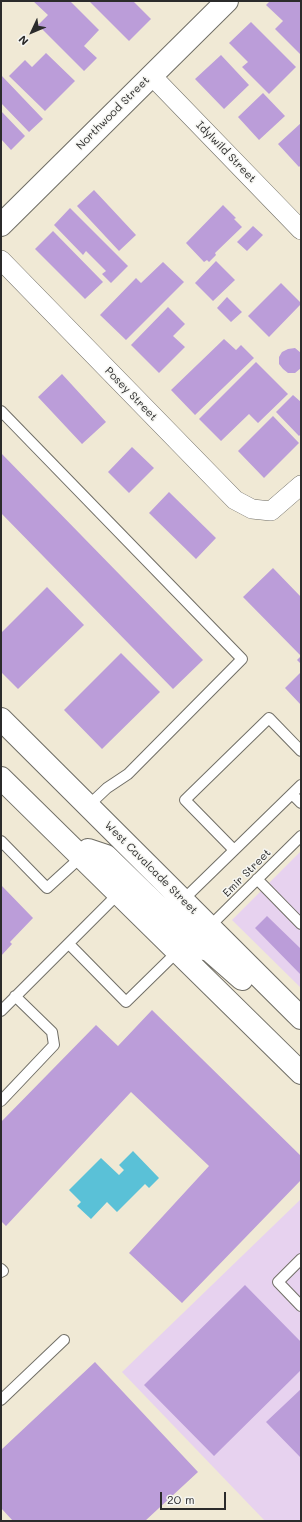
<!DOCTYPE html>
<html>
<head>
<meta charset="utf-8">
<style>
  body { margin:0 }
  #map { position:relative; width:302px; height:1522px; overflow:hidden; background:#f0e9d5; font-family:Mali,sans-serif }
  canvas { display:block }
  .frame { position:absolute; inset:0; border:2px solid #2b2b2b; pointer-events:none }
  .north { position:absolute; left:12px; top:12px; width:40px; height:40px; -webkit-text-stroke:3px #f6f6f2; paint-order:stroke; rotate:226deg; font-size:11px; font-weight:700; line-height:16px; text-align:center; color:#2b2b2b }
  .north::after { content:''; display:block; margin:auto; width:14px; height:18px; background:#2b2b2b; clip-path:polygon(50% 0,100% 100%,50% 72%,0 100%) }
  .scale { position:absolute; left:160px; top:1492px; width:66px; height:18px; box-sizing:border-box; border:2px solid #2b2b2b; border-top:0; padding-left:5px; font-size:12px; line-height:14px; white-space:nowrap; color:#2b2b2b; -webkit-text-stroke:3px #f6f6f2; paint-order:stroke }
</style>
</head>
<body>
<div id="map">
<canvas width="302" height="1522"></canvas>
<div class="frame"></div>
<div class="north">N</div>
<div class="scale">20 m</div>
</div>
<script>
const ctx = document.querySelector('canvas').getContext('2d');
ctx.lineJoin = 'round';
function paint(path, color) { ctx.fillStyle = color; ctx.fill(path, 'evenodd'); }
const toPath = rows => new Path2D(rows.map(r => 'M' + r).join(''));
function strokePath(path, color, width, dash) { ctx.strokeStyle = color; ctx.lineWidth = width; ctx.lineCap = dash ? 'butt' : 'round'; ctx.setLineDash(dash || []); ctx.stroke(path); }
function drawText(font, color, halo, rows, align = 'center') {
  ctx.font = font + ' Mali,sans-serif'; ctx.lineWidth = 3; ctx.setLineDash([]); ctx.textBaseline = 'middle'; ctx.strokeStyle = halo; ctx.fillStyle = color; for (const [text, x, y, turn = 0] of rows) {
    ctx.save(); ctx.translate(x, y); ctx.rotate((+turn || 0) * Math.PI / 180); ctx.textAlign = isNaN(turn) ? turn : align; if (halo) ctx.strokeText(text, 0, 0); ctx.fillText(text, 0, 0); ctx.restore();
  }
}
paint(toPath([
  [301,851,301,988,232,920],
  [301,1199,301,1521,265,1521,122,1372]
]), '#e7d2ef');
paint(toPath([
  [133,1151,159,1178,149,1188,145,1184,117,1212,107,1202,91,1219,77,1206,81,1202,69,1190,101,1158,119,1175,124,1170,119,1165]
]), '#5ac1d7');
paint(toPath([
  [33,1,70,1,99,30,84,46,97,58,84,71,38,25,48,15],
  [89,1,133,1,151,19,129,41],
  [270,1,301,1,301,55,275,29,283,21,266,5],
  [251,22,296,67,269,94,242,67,248,62,229,43],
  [46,53,75,81,45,111,9,76,25,60,32,67],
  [221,55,249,85,224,109,195,79],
  [1,75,43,119,29,132,1,103],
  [263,93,285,116,259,140,238,117],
  [1,111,25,136,11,150,1,139],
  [301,123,301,165,299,167,278,144],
  [94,190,136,235,119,251,77,206],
  [223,205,236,218,234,219,242,227,215,253,216,255,209,262,207,260,204,262,186,243],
  [70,208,128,266,111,283,102,274,106,271,86,251,83,255,54,225],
  [253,226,263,235,247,251,237,242],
  [53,231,103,282,85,299,35,249],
  [216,261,235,280,213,301,195,283],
  [163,262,184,282,126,340,100,315,136,278,141,283],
  [281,283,301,303,301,304,269,337,248,316],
  [227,297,242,312,231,322,217,308],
  [168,307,185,324,173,336,185,347,159,373,131,345],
  [224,339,236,350,241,345,254,358,195,415,171,390],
  [295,348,301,353,301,368,295,373,288,373,283,369,279,364,279,357,282,352,288,349],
  [256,362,288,394,258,423,249,414,221,441,199,419],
  [62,374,106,422,82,444,38,397],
  [293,395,301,402,301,434,299,436,276,412],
  [273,416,299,443,264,478,238,451],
  [132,447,154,468,129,493,108,472],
  [1,453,203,660,173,689,1,513],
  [169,492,216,538,196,559,149,513],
  [273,568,301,597,301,664,297,660,301,656,243,597],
  [47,587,84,625,18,689,1,672,1,633],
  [121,653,160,692,102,749,64,710],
  [301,672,301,705,285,688],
  [1,885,33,918,10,942,12,944,1,956],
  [267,916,301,949,301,975,255,928],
  [152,1010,301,1156,301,1180,182,1303,129,1253,209,1166,131,1092,6,1226,1,1221,1,1122,96,1025,118,1046],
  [245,1285,301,1342,301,1370,214,1456,144,1385],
  [95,1362,198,1472,145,1521,13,1521,1,1508,1,1450],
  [301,1389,301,1458,266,1422]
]), '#bb9dd9');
const lane = toPath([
  [1,411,242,659,128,774,107,788,89,805],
  [292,794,301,803],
  [1,841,47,888,81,857],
  [234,850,185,800,269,718,301,751],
  [257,879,301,924],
  [183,900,301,785],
  [209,927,301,836],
  [69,944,126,1002,177,952],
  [1,1011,118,894],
  [1,1101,54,1045,52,1032,15,996],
  [301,1259,278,1282,301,1306],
  [1,1269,3,1271,1,1272],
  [1,1400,64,1340]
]);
const street = toPath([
  [151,75,301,230],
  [1,260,235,500,252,509,271,511,301,485]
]);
const secondary = toPath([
  [1,225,227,1],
  [1,719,301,1018],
  [1,778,301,1073],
  [81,857,88,850,106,856,181,929,197,930,209,927],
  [177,952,191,946,209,950,242,979]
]);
strokePath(lane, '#706e66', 12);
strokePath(street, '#706e66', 20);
strokePath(secondary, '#706e66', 24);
strokePath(lane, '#fff', 10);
strokePath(street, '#fff', 19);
strokePath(secondary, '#fff', 22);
drawText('11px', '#2b2b2b', '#f6f6f2', [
  ["Northwood Street",113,113,-45],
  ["Idylwild Street",226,152,46],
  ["Posey Street",131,394,46],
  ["West Cavalcade Street",151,868,45],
  ["Emir Street",247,873,-45]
]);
</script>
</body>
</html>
